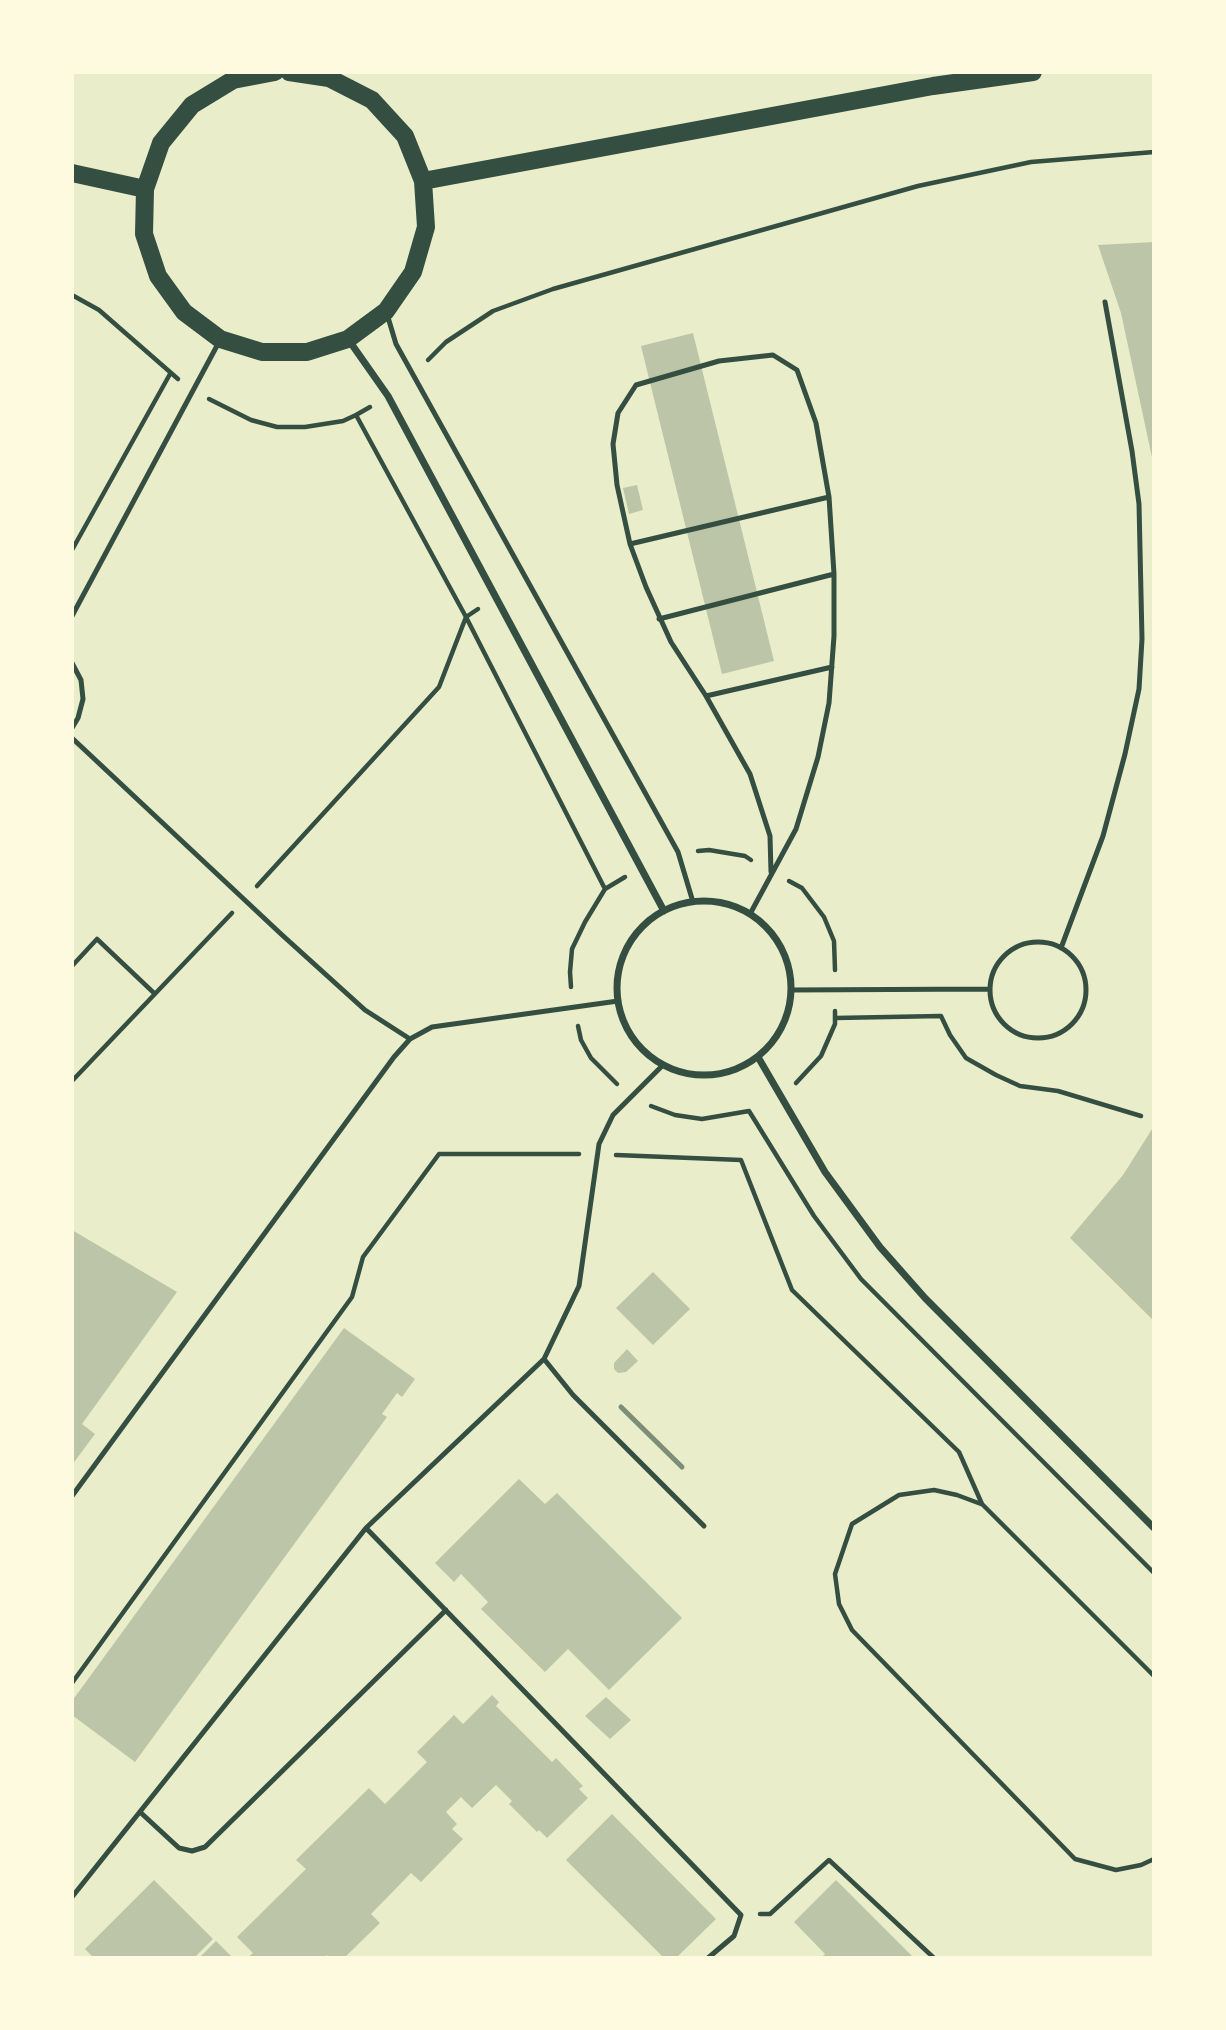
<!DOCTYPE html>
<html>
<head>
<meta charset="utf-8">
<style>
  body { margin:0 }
  #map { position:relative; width:1226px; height:2030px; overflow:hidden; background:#e9edc9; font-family:"Libre Baskerville",serif }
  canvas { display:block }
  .frame { position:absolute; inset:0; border:74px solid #fefae0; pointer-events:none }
</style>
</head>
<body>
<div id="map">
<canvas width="1226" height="2030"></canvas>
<div class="frame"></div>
</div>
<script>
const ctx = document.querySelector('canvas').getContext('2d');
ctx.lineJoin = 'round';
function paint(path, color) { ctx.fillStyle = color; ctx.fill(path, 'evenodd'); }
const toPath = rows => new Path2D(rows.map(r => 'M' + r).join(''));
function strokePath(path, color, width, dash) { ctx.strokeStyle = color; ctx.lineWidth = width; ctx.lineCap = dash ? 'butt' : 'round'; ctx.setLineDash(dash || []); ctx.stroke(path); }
paint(toPath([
  [1154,242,1154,462,1153,462,1121,313,1098,245],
  [693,333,774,661,722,674,641,346],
  [637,485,643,510,629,514,623,488],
  [1154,1126,1154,1321,1070,1238,1123,1175],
  [72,1230,177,1292,82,1424,95,1434,72,1465],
  [653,1272,690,1309,653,1345,616,1308],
  [344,1328,415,1379,402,1397,397,1393,382,1414,387,1417,135,1762,72,1715,72,1701],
  [627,1349,638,1361,626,1372,618,1373,614,1369,614,1363],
  [519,1479,545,1504,557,1493,682,1618,609,1690,568,1649,545,1672,481,1609,488,1602,461,1574,454,1582,435,1563],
  [492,1695,499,1702,496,1706,552,1762,556,1758,583,1786,579,1789,588,1798,547,1838,539,1830,537,1832,509,1804,512,1801,496,1785,472,1808,461,1797,446,1812,457,1824,452,1829,463,1839,421,1882,411,1873,371,1914,380,1923,344,1958,330,1958,327,1955,325,1958,247,1958,253,1953,237,1937,306,1869,296,1860,369,1788,385,1804,427,1762,417,1752,454,1715,463,1724],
  [606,1697,631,1720,610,1739,585,1716],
  [612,1814,716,1919,676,1958,664,1958,566,1860],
  [154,1880,213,1939,194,1958,94,1958,85,1949],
  [836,1880,914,1958,821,1958,825,1954,794,1922],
  [216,1941,233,1958,199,1958]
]), '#bcc5a7');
strokePath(toPath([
  [72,295,99,310,178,379],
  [428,360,446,342,493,311,553,289,918,186,1031,162,1154,152],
  [209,399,251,420,277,427,305,427,343,421,356,415,466,617,605,889,585,922,572,949,570,972,571,987],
  [356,415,370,407],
  [72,550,170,374],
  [698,851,709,850,745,856,751,860],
  [789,881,802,888,824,917,834,941,835,970],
  [257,886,439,687,466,617,478,609],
  [605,889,625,877],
  [72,966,97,939,155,994],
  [835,1018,941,1016,950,1035,966,1058,996,1075,1020,1086,1058,1091,1141,1116],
  [578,1026,581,1040,591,1058,617,1084],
  [72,1081,232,913],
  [796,1083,821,1056,835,1024,835,1011],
  [651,1106,675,1115,702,1119,749,1111,814,1216,861,1279,1154,1573],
  [616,1155,741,1160,792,1290,959,1452,982,1504,1154,1676],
  [981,1504,957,1495,934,1490,899,1495,852,1524,835,1574,839,1604,852,1630,1075,1859,1116,1870,1141,1865,1154,1859],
  [72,1683,352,1297,363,1257,439,1154,579,1154],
  [760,1914,770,1914,829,1860,934,1958]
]), '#344e41', 4.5);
strokePath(toPath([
  [387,314,396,344,678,852,693,902],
  [630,544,829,497],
  [72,616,219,342],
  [659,619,834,574],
  [72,663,81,680,83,699,78,718,72,728],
  [706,696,832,667],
  [72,738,281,934,365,1010,410,1039],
  [750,914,796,829,818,757,829,703,834,636,834,574,829,497,816,423,797,370,773,355,719,361,636,385,618,413,613,444,617,485,630,544,646,587,671,642,706,696,750,774,770,836,771,872],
  '990 990a48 48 0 1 1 96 0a48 48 0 1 1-96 0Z',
  [1061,948,1103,836,1125,754,1139,689,1142,639,1139,504,1132,451,1105,302],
  [791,990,989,989],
  [544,1359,573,1395,704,1526],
  [72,1496,394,1057,410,1039,432,1027,618,1001],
  [366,1528,741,1915,734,1936,708,1958],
  [140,1812,179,1848,192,1851,205,1847,446,1610],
  [72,1897,366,1528,544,1359,579,1286,599,1144,613,1115,663,1065]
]), '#344e41', 5);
strokePath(toPath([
  [348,339,388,396,664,911],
  '617 988a87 87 0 1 1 174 0a87 87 0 1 1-174 0Z',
  [758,1057,825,1172,880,1247,925,1298,1154,1528]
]), '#344e41', 7);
strokePath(toPath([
  [275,72,233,80,192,105,161,143,145,189,144,234,158,276,184,312,220,339,262,352,307,352,348,339,386,311,413,272,426,227,423,181,405,136,372,100,329,78,289,72],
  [72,173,145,189],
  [423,181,933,86,1033,72]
]), '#344e41', 18);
strokePath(toPath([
  [621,1407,682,1467]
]), '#7c8e77', 5);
</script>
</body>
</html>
